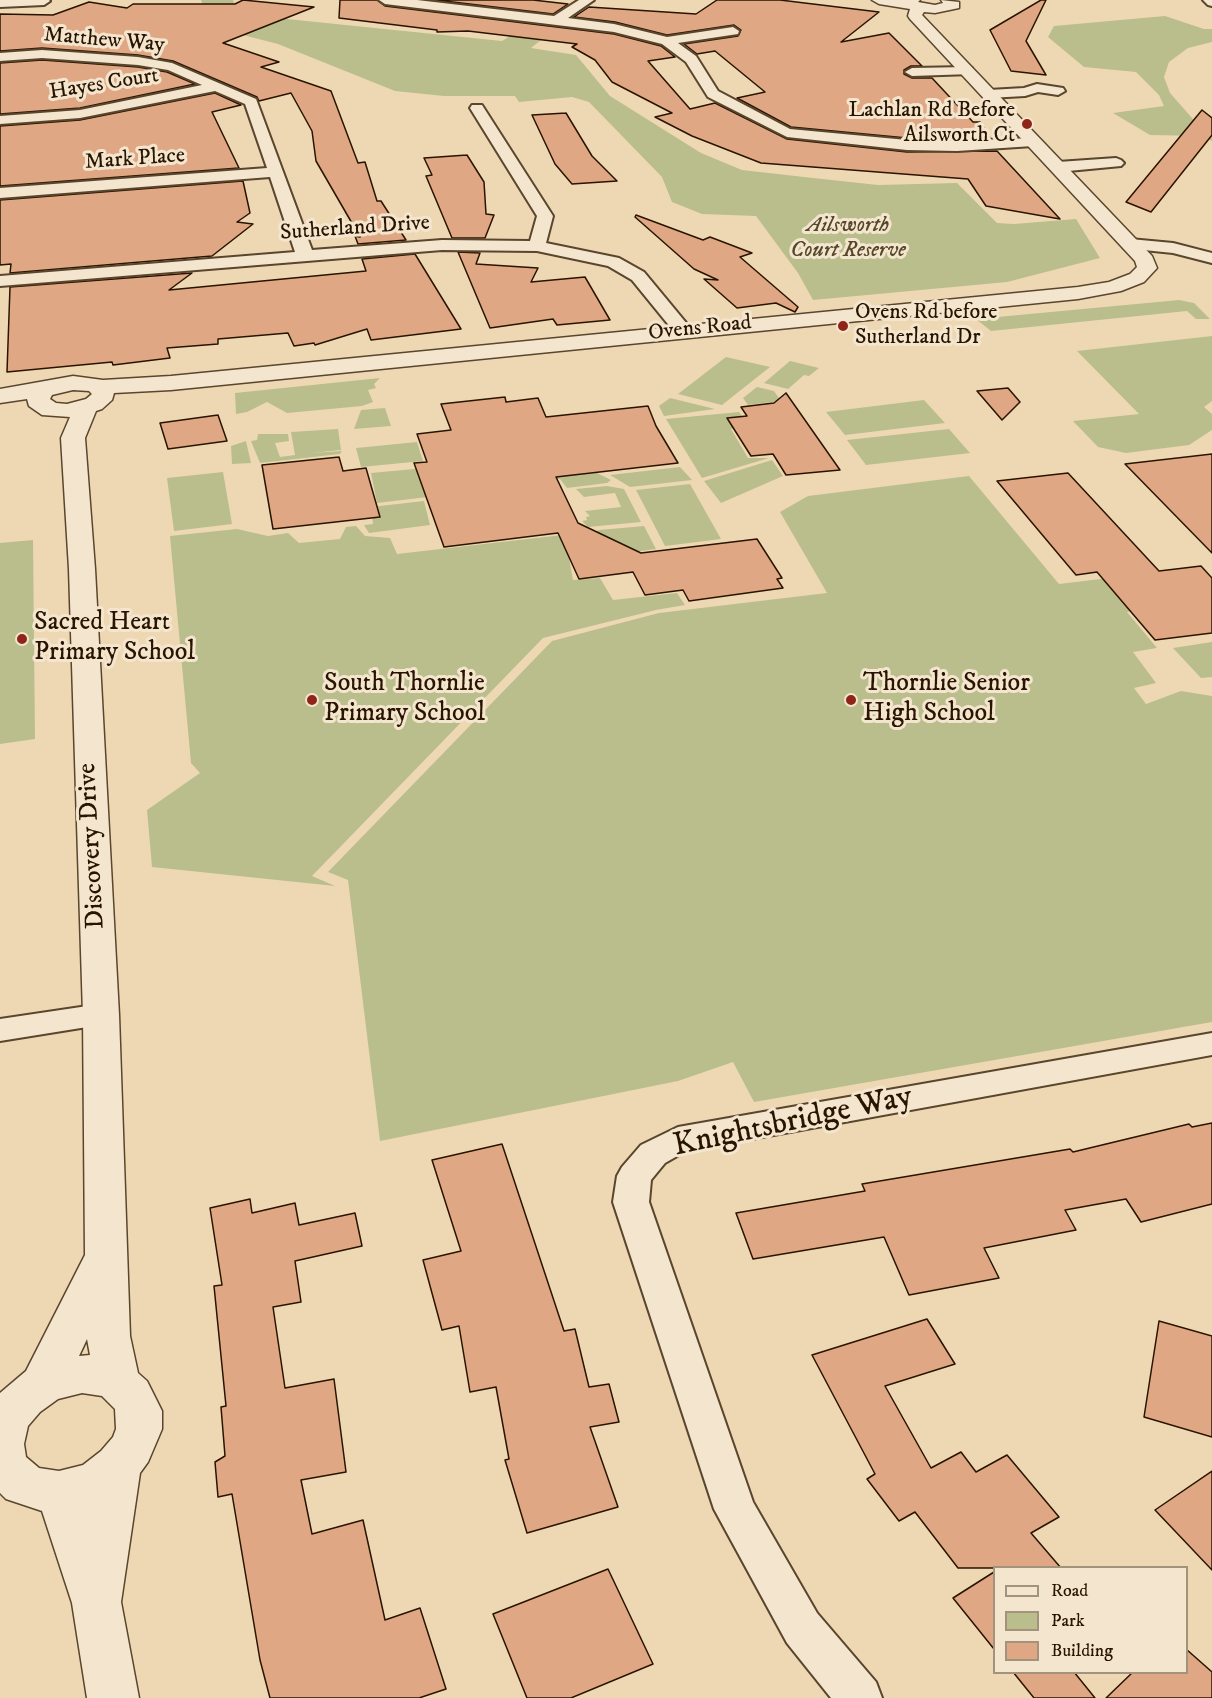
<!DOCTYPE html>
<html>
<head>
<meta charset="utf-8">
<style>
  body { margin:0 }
  #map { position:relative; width:1212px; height:1698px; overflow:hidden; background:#eed8b4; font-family:"IM FELL DW Pica",serif }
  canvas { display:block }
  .legend { position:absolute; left:993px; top:1566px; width:195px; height:108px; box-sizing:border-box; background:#f4e6ce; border:2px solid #a3927c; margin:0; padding:8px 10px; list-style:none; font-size:18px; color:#291400 }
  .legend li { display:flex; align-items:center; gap:12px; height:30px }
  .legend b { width:30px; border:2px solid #a3927c }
</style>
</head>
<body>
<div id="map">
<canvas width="1212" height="1698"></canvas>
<ul class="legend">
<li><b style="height:8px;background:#f4e6ce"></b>Road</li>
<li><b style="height:16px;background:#babe8c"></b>Park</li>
<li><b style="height:16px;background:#e0a784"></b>Building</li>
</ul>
</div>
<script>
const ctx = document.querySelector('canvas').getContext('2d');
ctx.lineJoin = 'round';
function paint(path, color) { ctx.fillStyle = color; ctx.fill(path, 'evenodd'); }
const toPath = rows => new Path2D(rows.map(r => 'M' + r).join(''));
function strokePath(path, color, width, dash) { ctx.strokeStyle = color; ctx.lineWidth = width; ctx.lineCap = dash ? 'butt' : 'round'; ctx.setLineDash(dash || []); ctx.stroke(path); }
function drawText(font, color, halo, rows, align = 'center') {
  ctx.font = font + ' "IM FELL DW Pica",serif'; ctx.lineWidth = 6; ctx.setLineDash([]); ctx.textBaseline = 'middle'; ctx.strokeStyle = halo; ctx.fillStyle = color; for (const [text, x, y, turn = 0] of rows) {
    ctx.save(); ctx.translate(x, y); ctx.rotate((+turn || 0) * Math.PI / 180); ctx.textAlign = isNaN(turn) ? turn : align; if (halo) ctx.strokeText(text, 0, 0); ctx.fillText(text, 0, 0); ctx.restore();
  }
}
paint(toPath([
  [201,0,233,0,238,14,502,41,535,21,562,23,531,48,576,55,610,96,701,153,742,170,813,178,878,185,957,183,997,223,1014,224,1076,219,1100,258,1007,282,813,300,798,273,756,216,702,214,672,202,662,177,589,102,572,97,519,102,515,96,444,96,395,91,278,44,235,33,207,15],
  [1165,16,1204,29,1212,29,1212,42,1188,48,1169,62,1164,77,1170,93,1200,127,1212,133,1212,141,1202,136,1150,135,1113,113,1164,106,1159,95,1136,72,1084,67,1048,37,1054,26],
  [1179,300,1194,303,1210,319,1196,319,1187,311,991,331,976,319],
  [1212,336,1212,401,1204,407,1212,414,1212,430,1189,445,1126,453,1098,447,1073,421,1139,414,1077,351],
  [726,357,770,367,722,405,678,394],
  [790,361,819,368,809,376,804,375,788,389,764,383],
  [380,378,374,384,376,388,368,390,373,402,362,406,287,413,267,402,247,412,236,414,235,393],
  [757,387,774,391,781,401,748,405,743,398],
  [670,398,715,409,664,416,659,406],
  [924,400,945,423,845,435,826,412],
  [385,408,391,426,354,429,361,410],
  [739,412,749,426,731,429,748,458,769,458,702,478,666,419],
  [338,429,341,450,311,453,342,451,340,454,260,463,251,441,257,440,258,434,288,434,289,441,275,443,280,457,295,455,291,432],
  [949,429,970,453,866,465,847,440],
  [246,441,251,463,232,464,231,446],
  [417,442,423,461,361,467,356,448],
  [772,460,783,476,721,503,704,481],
  [565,466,570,475,597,473,611,480,607,483,567,488,560,479,530,482],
  [680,467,692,480,630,487,610,475],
  [425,468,453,494,377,503,371,473],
  [223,472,232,524,174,531,167,478],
  [969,476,1059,584,1176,570,1171,605,1127,612,1157,648,1133,652,1156,683,1134,688,1146,704,1181,691,1212,696,1212,1022,754,1102,733,1062,678,1081,380,1141,348,880,328,872,552,641,659,613,827,593,780,512,808,496],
  [690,484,721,539,665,546,636,490],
  [607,486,624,489,641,522,588,527,582,521,587,520,586,517,590,516,585,511,621,507,615,493,584,497,576,489],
  [424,501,430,525,369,533,364,525,373,524,371,507],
  [356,526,365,536,390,538,397,554,571,534,581,556,569,558,573,580,600,578,613,600,677,593,685,605,656,610,543,638,312,876,335,886,152,867,147,810,200,773,191,763,170,536,237,529,268,536,288,533,299,543,340,539,346,527],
  [644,526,656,549,618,554,585,536,599,530],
  [33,540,35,739,0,744,0,543],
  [1212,642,1212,677,1201,678,1173,648]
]), '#babe8c');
const building = toPath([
  [243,0,314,7,223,43,279,62,261,67,331,91,358,163,365,162,377,201,381,201,406,240,358,244,355,236,360,237,316,161,312,131,291,93,259,101,257,97,173,61,138,55,42,48,0,51,0,14,53,15,89,2,127,8,133,4,235,4,243,0],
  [340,0,377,0,385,6,614,34,661,46,675,57,648,61,690,109,715,103,787,139,907,152,997,151,1060,219,986,206,968,179,761,163,692,136,655,117,672,113,612,82,595,60,572,47,577,44,468,31,437,32,437,30,339,18,340,0],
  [436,0,533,0,568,4,553,14,436,0],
  [717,0,780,0,879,12,841,42,889,33,922,66,911,66,904,70,904,74,912,78,932,78,973,122,980,122,989,137,907,138,791,127,737,98,765,92,715,51,697,54,684,44,738,36,741,30,734,25,667,35,615,22,574,17,589,7,696,14,717,0],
  [1041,0,1046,0,1026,41,1046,75,1011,71,990,30,1041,0],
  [42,60,138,67,167,72,195,84,80,108,0,114,0,63,42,60],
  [215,93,241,105,212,112,239,168,0,186,0,126,80,120,215,93],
  [1202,110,1212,118,1212,135,1151,212,1126,202,1202,110],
  [566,113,592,156,617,181,572,184,555,164,532,115,566,113],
  [467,155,484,182,486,214,494,215,485,238,452,238,426,176,432,175,424,158,467,155],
  [243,181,250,213,237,222,253,224,212,256,10,273,11,264,0,265,0,200,243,181],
  [636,215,703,240,710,237,752,253,740,257,798,307,795,312,776,303,737,308,704,279,718,280,694,269,635,217,636,215],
  [458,252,480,253,476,264,538,268,531,282,585,277,610,320,557,325,553,319,490,328,458,252],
  [415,254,461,329,371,340,367,329,315,345,314,343,294,346,288,333,218,339,218,344,167,348,170,358,113,365,112,362,7,372,10,287,192,273,169,290,366,271,362,259,415,254],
  [1008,388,1020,402,1002,420,977,391,1008,388],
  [786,393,840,470,786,475,773,454,751,456,727,418,747,416,741,407,774,403,786,393],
  [505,397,506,402,538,398,546,417,648,406,656,426,678,463,556,477,578,523,641,553,757,539,782,578,777,579,783,588,689,601,683,590,645,595,633,572,579,579,558,533,444,547,414,463,427,462,417,434,451,430,441,404,505,397],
  [218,415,227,441,168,449,160,423,218,415],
  [1212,454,1212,553,1125,464,1212,454],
  [339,457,343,471,366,468,380,517,273,529,262,465,339,457],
  [1068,473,1159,571,1201,566,1212,578,1212,633,1155,640,1097,572,1076,575,997,481,1068,473],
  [1212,1123,1212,1204,1141,1222,1126,1199,1065,1210,1076,1230,984,1248,999,1278,909,1295,884,1237,753,1259,736,1213,865,1191,862,1184,1070,1149,1073,1152,1189,1124,1192,1127,1212,1123],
  [502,1144,564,1331,575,1329,589,1387,609,1384,619,1422,590,1427,618,1507,527,1533,505,1460,509,1459,496,1387,470,1392,459,1326,442,1330,423,1260,461,1251,432,1160,502,1144],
  [250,1199,252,1213,295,1203,299,1225,355,1213,362,1246,295,1261,301,1302,273,1307,285,1388,334,1379,346,1472,301,1480,312,1534,363,1520,385,1620,420,1608,446,1689,419,1698,270,1698,260,1660,232,1494,218,1497,215,1462,225,1456,221,1407,226,1406,214,1286,222,1285,210,1208,250,1199],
  [927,1319,955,1364,885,1386,931,1468,961,1452,976,1472,1007,1455,1059,1517,1031,1533,1061,1568,958,1568,915,1512,899,1521,867,1479,875,1474,812,1355,927,1319],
  [1159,1321,1212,1336,1212,1437,1144,1417,1159,1321],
  [1212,1471,1212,1570,1155,1510,1212,1471],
  [608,1569,653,1664,571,1698,527,1698,493,1614,608,1569],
  [994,1572,994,1649,953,1598,994,1572],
  [1186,1649,1212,1672,1212,1698,1106,1698,1133,1672,1186,1672,1186,1649],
  [1013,1672,1074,1672,1095,1698,1034,1698,1013,1672]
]);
paint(building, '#e0a784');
strokePath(building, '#291400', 1.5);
const minor = toPath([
  [0,0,49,0,50,1,44,5,0,7,0,0],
  [379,0,417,0,554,16,579,0,594,0,568,18,614,24,667,37,733,27,739,31,738,34,678,43,696,56,718,91,790,129,907,140,957,141,1033,138,1040,142,1033,146,957,151,907,150,787,137,708,97,686,62,662,44,614,32,385,4,379,0],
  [1203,0,1212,0,1212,6,1208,5,1203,0],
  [42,50,138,57,172,63,256,99,312,250,442,240,530,241,537,216,470,108,472,105,482,105,553,216,546,243,619,258,644,272,692,330,683,336,676,334,632,280,608,266,537,251,442,250,0,286,0,276,295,252,270,177,0,198,0,188,267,168,245,104,215,91,80,118,0,124,0,116,80,110,202,85,168,70,138,65,42,58,0,61,0,53,42,50],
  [967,67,972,68,972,74,912,76,905,72,912,68,967,67],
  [1037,84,1063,88,1065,91,1058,95,1038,92,1025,96,989,98,982,94,989,90,1024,88,1037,84],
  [1116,158,1121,160,1124,163,1121,166,1058,172,1050,167,1058,162,1116,158],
  [1130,239,1173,243,1212,253,1212,263,1173,253,1124,248,1122,244,1130,239],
  [101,1004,112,1007,117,1015,112,1023,0,1041,0,1019,101,1004],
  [1212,1033,1212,1055,686,1151,665,1163,651,1180,649,1202,753,1502,817,1613,876,1682,882,1698,831,1698,787,1643,714,1509,613,1202,617,1176,622,1167,641,1145,678,1127,1212,1033]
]);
const tertiary = toPath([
  [872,0,920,0,918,2,935,5,943,3,941,0,959,2,959,8,935,13,924,12,922,15,1152,256,1157,268,1144,282,1121,291,1078,299,171,390,114,393,112,400,102,409,96,411,85,438,95,569,119,1015,130,1336,138,1373,147,1381,162,1411,162,1429,148,1462,140,1473,121,1602,139,1698,87,1698,72,1603,42,1511,6,1499,0,1493,0,1393,26,1371,85,1255,83,1015,69,569,61,438,70,417,42,415,29,406,27,399,0,403,0,389,73,376,103,380,171,376,1078,287,1109,282,1130,274,1137,267,1135,261,910,19,908,16,910,9,879,4,872,0],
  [73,390,89,391,92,394,86,399,67,404,56,403,50,399,52,395,73,390],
  [87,1339,90,1355,79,1356,87,1339],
  [82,1393,102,1396,115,1409,116,1429,113,1437,101,1451,83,1465,59,1471,39,1468,26,1457,24,1444,28,1426,40,1412,58,1399,82,1393]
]);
strokePath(minor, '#5a452d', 4);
strokePath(tertiary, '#5a452d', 3);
paint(minor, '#f4e6ce');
paint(tertiary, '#f4e6ce');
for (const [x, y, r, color] of [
  [1027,124,6,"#8f2418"],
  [843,326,6,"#8f2418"],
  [22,639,6,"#8f2418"],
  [312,700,6,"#8f2418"],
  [851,700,6,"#8f2418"]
]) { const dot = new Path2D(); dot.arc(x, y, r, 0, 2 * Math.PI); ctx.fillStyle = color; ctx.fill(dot); strokePath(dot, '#f4e6ce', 2); }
drawText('22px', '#291400', '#f4e6ce', [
  ["Matthew Way",104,41,5],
  ["Hayes Court",104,85,-9],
  ["Mark Place",135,160,-4],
  ["Sutherland Drive",355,229,-4],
  ["Ovens Road",700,329,-6]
]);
drawText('22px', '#291400', '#f4e6ce', [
  ["Lachlan Rd Before",1015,111],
  ["Ailsworth Ct",1015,136],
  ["Ovens Rd before",855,313,"left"],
  ["Sutherland Dr",855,338,"left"]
], 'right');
drawText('italic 22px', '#54472a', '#f4e6ce', [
  ["Ailsworth",848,226],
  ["Court Reserve",848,251]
]);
drawText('26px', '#291400', '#f4e6ce', [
  ["Sacred Heart",34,624],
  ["Primary School",34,654],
  ["South Thornlie",324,685],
  ["Primary School",324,715],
  ["Thornlie Senior",863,685],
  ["High School",863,715]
], 'left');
drawText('26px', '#291400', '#f4e6ce', [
  ["Discovery Drive",93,846,-93]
]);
drawText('32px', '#291400', '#f4e6ce', [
  ["Knightsbridge Way",793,1123,-12]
]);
</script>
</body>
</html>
